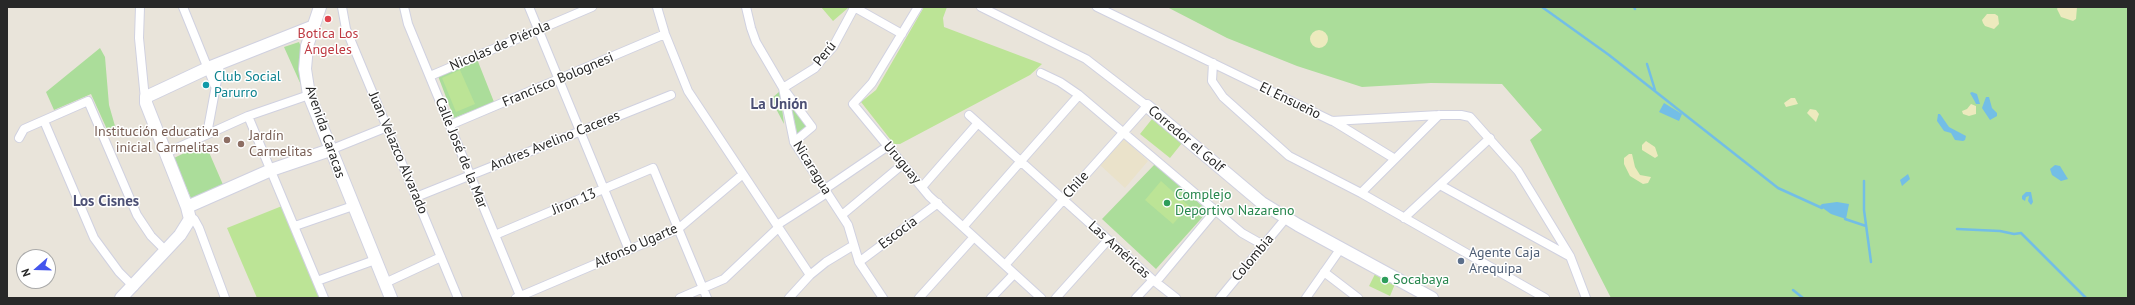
<!DOCTYPE html>
<html>
<head>
<meta charset="utf-8">
<style>
  body { margin:0 }
  #map { position:relative; width:2135px; height:305px; overflow:hidden; background:#e9e4da; font-family:"PT Sans",sans-serif }
  canvas { display:block }
  .frame { position:absolute; inset:0; border:8px solid #282828; pointer-events:none }
  .north { position:absolute; left:16px; top:249px; width:40px; height:40px; box-sizing:border-box; background:#fff; border:1px solid #a9a9a9; border-radius:50%; rotate:250deg; font-size:11px; font-weight:700; line-height:16px; text-align:center; color:#282828 }
  .north::after { content:''; display:block; margin:auto; width:14px; height:18px; background:#4455ed; clip-path:polygon(50% 0,100% 100%,50% 72%,0 100%) }
</style>
</head>
<body>
<div id="map">
<canvas width="2135" height="305"></canvas>
<div class="frame"></div>
<div class="north">N</div>
</div>
<script>
const ctx = document.querySelector('canvas').getContext('2d');
ctx.lineJoin = 'round';
function paint(path, color) { ctx.fillStyle = color; ctx.fill(path, 'evenodd'); }
const toPath = rows => new Path2D(rows.map(r => 'M' + r).join(''));
function strokePath(path, color, width, dash) { ctx.strokeStyle = color; ctx.lineWidth = width; ctx.lineCap = dash ? 'butt' : 'round'; ctx.setLineDash(dash || []); ctx.stroke(path); }
function drawText(font, color, halo, rows, align = 'center') {
  ctx.font = font + ' "PT Sans",sans-serif'; ctx.lineWidth = 3; ctx.setLineDash([]); ctx.textBaseline = 'middle'; ctx.strokeStyle = halo; ctx.fillStyle = color; for (const [text, x, y, turn = 0] of rows) {
    ctx.save(); ctx.translate(x, y); ctx.rotate((+turn || 0) * Math.PI / 180); ctx.textAlign = isNaN(turn) ? turn : align; if (halo) ctx.strokeText(text, 0, 0); ctx.fillText(text, 0, 0); ctx.restore();
  }
}
paint(toPath([
  [1124,139,1148,161,1125,188,1100,165]
]), '#eae2ca');
paint(toPath([
  [1167,7,2128,7,2128,298,1611,298,1530,140,1542,130,1502,84,1431,83,1362,87,1297,66,1227,38],
  [299,42,301,47,301,85,284,47],
  [100,48,105,57,109,105,117,133,110,136,91,94,54,110,46,92],
  [477,59,494,102,454,118,438,76],
  [780,91,784,124,771,99],
  [790,100,807,127,797,134],
  [205,143,224,187,192,201,174,158],
  [1155,164,1208,211,1156,269,1102,219]
]), '#abdd9a');
paint(toPath([
  [2058,7,2077,7,2076,19,2073,21,2061,17,2057,9],
  [1987,14,1995,14,1998,16,1999,24,1994,29,1985,26,1983,23,1982,20],
  '1310 39a9 9 0 1 1 18 0a9 9 0 1 1-18 0Z',
  [1791,98,1795,98,1798,104,1786,107,1784,103],
  [1971,104,1976,106,1976,114,1969,116,1963,114,1962,111,1967,109],
  [1810,109,1816,110,1819,114,1816,122,1807,113],
  [1646,141,1655,147,1658,156,1655,158,1642,150,1642,145],
  [1629,154,1632,154,1635,167,1640,175,1651,177,1648,183,1643,184,1630,176,1624,164,1624,158]
]), '#edeabe');
paint(toPath([
  [821,7,847,7,848,8,833,21],
  [924,7,947,7,943,18,944,27,1042,64,1030,75,900,144,894,144,861,102,876,90],
  [460,70,475,104,456,112,442,78],
  [1152,119,1182,143,1170,158,1140,134],
  [1161,181,1189,206,1173,224,1145,200],
  [282,206,320,298,257,298,227,228],
  [1375,274,1395,284,1390,296,1369,286]
]), '#bce496');
paint(toPath([
  [1972,92,1977,94,1980,104,1976,104,1974,100,1970,93],
  [1986,97,1989,97,1992,108,1997,113,1997,116,1990,120,1982,108],
  [1664,103,1682,114,1679,121,1659,112],
  [1938,114,1940,114,1949,127,1966,136,1965,140,1963,141,1955,140,1951,133,1944,131,1937,121],
  [2055,165,2060,166,2068,179,2061,181,2052,175,2050,169],
  [1908,174,1910,179,1902,186,1900,180],
  [2026,192,2031,192,2033,202,2031,205,2028,201,2029,196,2026,197,2025,201,2022,199,2022,196],
  [1837,202,1849,204,1846,219,1831,214,1820,206,1822,204]
]), '#73bee6');
strokePath(toPath([
  [1542,7,1609,55,1778,188,1822,208],
  [1634,7,1635,9],
  [1647,64,1655,90],
  [1864,181,1864,210,1871,262],
  [1845,219,1866,226],
  [1957,229,2000,231,2014,234,2021,233,2086,298],
  [1793,290,1803,298]
]), '#73bee6', 2.5);
const street = toPath([
  [140,7,139,38,145,99],
  [183,7,215,86],
  [342,7,346,29,458,298],
  [404,7,408,24,521,298],
  [529,7,629,250],
  [657,7,665,34,688,91,810,275],
  [746,7,751,28,756,42,783,88,812,127,794,142],
  [854,7,902,34],
  [918,7,872,83,853,104,929,196,1041,298],
  [981,7,1086,59,1147,106,1005,265],
  [1097,7,1332,121,1439,115,1461,115,1470,117,1518,171,1570,256,1586,298],
  [854,8,833,47,823,58,815,68,783,88,794,142,848,225,859,262,883,298],
  [1213,63,1212,81,1223,97,1289,156,1361,193,1545,298],
  [1041,73,1060,82,1079,95,1242,233,1265,246],
  [430,76,592,7],
  [969,115,1153,280,1176,298],
  [248,116,324,298],
  [44,121,94,238,119,272,134,287],
  [1333,121,1395,159],
  [450,125,665,34],
  [207,134,220,64],
  [19,138,24,129,88,101,137,215,151,236,166,251],
  [330,150,387,127],
  [166,153,248,116,309,95],
  [1440,185,1569,256],
  [922,187,978,123],
  [825,189,888,146],
  [1361,193,1439,115],
  [416,197,671,95],
  [842,215,903,164],
  [1404,218,1490,138],
  [190,219,194,219,199,228,225,298],
  [777,225,827,193],
  [295,226,353,206],
  [963,227,1079,95],
  [495,235,653,168,707,298],
  [859,262,938,203],
  [1324,272,1358,298],
  [317,281,375,260],
  [1156,282,1215,211],
  [385,283,441,257],
  [516,298,678,229,743,174],
  [680,298,724,279,778,228],
  [789,298,810,275,826,262,854,245],
  [919,298,974,237],
  [991,298,1014,274],
  [1056,298,1108,240],
  [1136,298,1153,280],
  [1220,298,1286,218],
  [1306,298,1341,248]
]);
const secondary = toPath([
  [320,7,307,46,305,69,309,95,391,298],
  [1147,106,1262,203,1298,225,1432,298],
  [187,207,271,170,330,150],
  [121,298,180,235,190,219,187,207,146,103,146,97,208,68,314,26]
]);
strokePath(street, '#d0d1e0', 10);
strokePath(secondary, '#d0d1e0', 14);
strokePath(street, '#fff', 8);
strokePath(secondary, '#fff', 12);
for (const [x, y, r, color] of [
  [328,19,4,"#e0444e"],
  [206,85,4,"#0f9aa8"],
  [227,140,4,"#8d6e63"],
  [241,144,4,"#8d6e63"],
  [1167,203,4,"#2e9e5b"],
  [1461,261,4,"#5c6f8a"],
  [1385,280,4,"#2e9e5b"]
]) { const dot = new Path2D(); dot.arc(x, y, r, 0, 2 * Math.PI); ctx.fillStyle = color; ctx.fill(dot); strokePath(dot, '#fff', 1.5); }
drawText('14px', '#be3a42', '#fff', [
  ["Botica Los",328,34],
  ["Ángeles",328,50]
]);
drawText('14px', '#282828', '#fff', [
  ["Nicolas de Piérola",500,46,-23],
  ["Perú",825,54,-51],
  ["Francisco Bolognesi",558,80,-23],
  ["El Ensueño",1290,101,26],
  ["Avenida Caracas",325,132,71],
  ["Corredor el Golf",1186,139,40],
  ["Andres Avelino Caceres",555,141,-22],
  ["Juan Velazco Alvarado",398,153,67],
  ["Calle José de la Mar",461,153,68],
  ["Uruguay",902,163,50],
  ["Nicaragua",812,168,58],
  ["Chile",1076,185,-48],
  ["Jiron 13",574,202,-23],
  ["Escocia",898,233,-37],
  ["Alfonso Ugarte",636,246,-24],
  ["Las Américas",1119,250,42],
  ["Colombia",1253,258,-50]
]);
drawText('14px', '#0d838f', '#fff', [
  ["Club Social",214,77],
  ["Parurro",214,93]
], 'left');
drawText('14px', '#785e54', '#fff', [
  ["Institución educativa",219,132],
  ["inicial Carmelitas",219,148],
  ["Jardín",249,136,"left"],
  ["Carmelitas",249,152,"left"]
], 'right');
drawText('14px', '#27864d', '#fff', [
  ["Complejo",1175,195],
  ["Deportivo Nazareno",1175,211],
  ["Socabaya",1393,280]
], 'left');
drawText('14px', '#4e5e75', '#fff', [
  ["Agente Caja",1469,253],
  ["Arequipa",1469,269]
], 'left');
drawText('bold 15px', '#4c5075', '#fff', [
  ["La Unión",779,105],
  ["Los Cisnes",106,202]
]);
</script>
</body>
</html>
